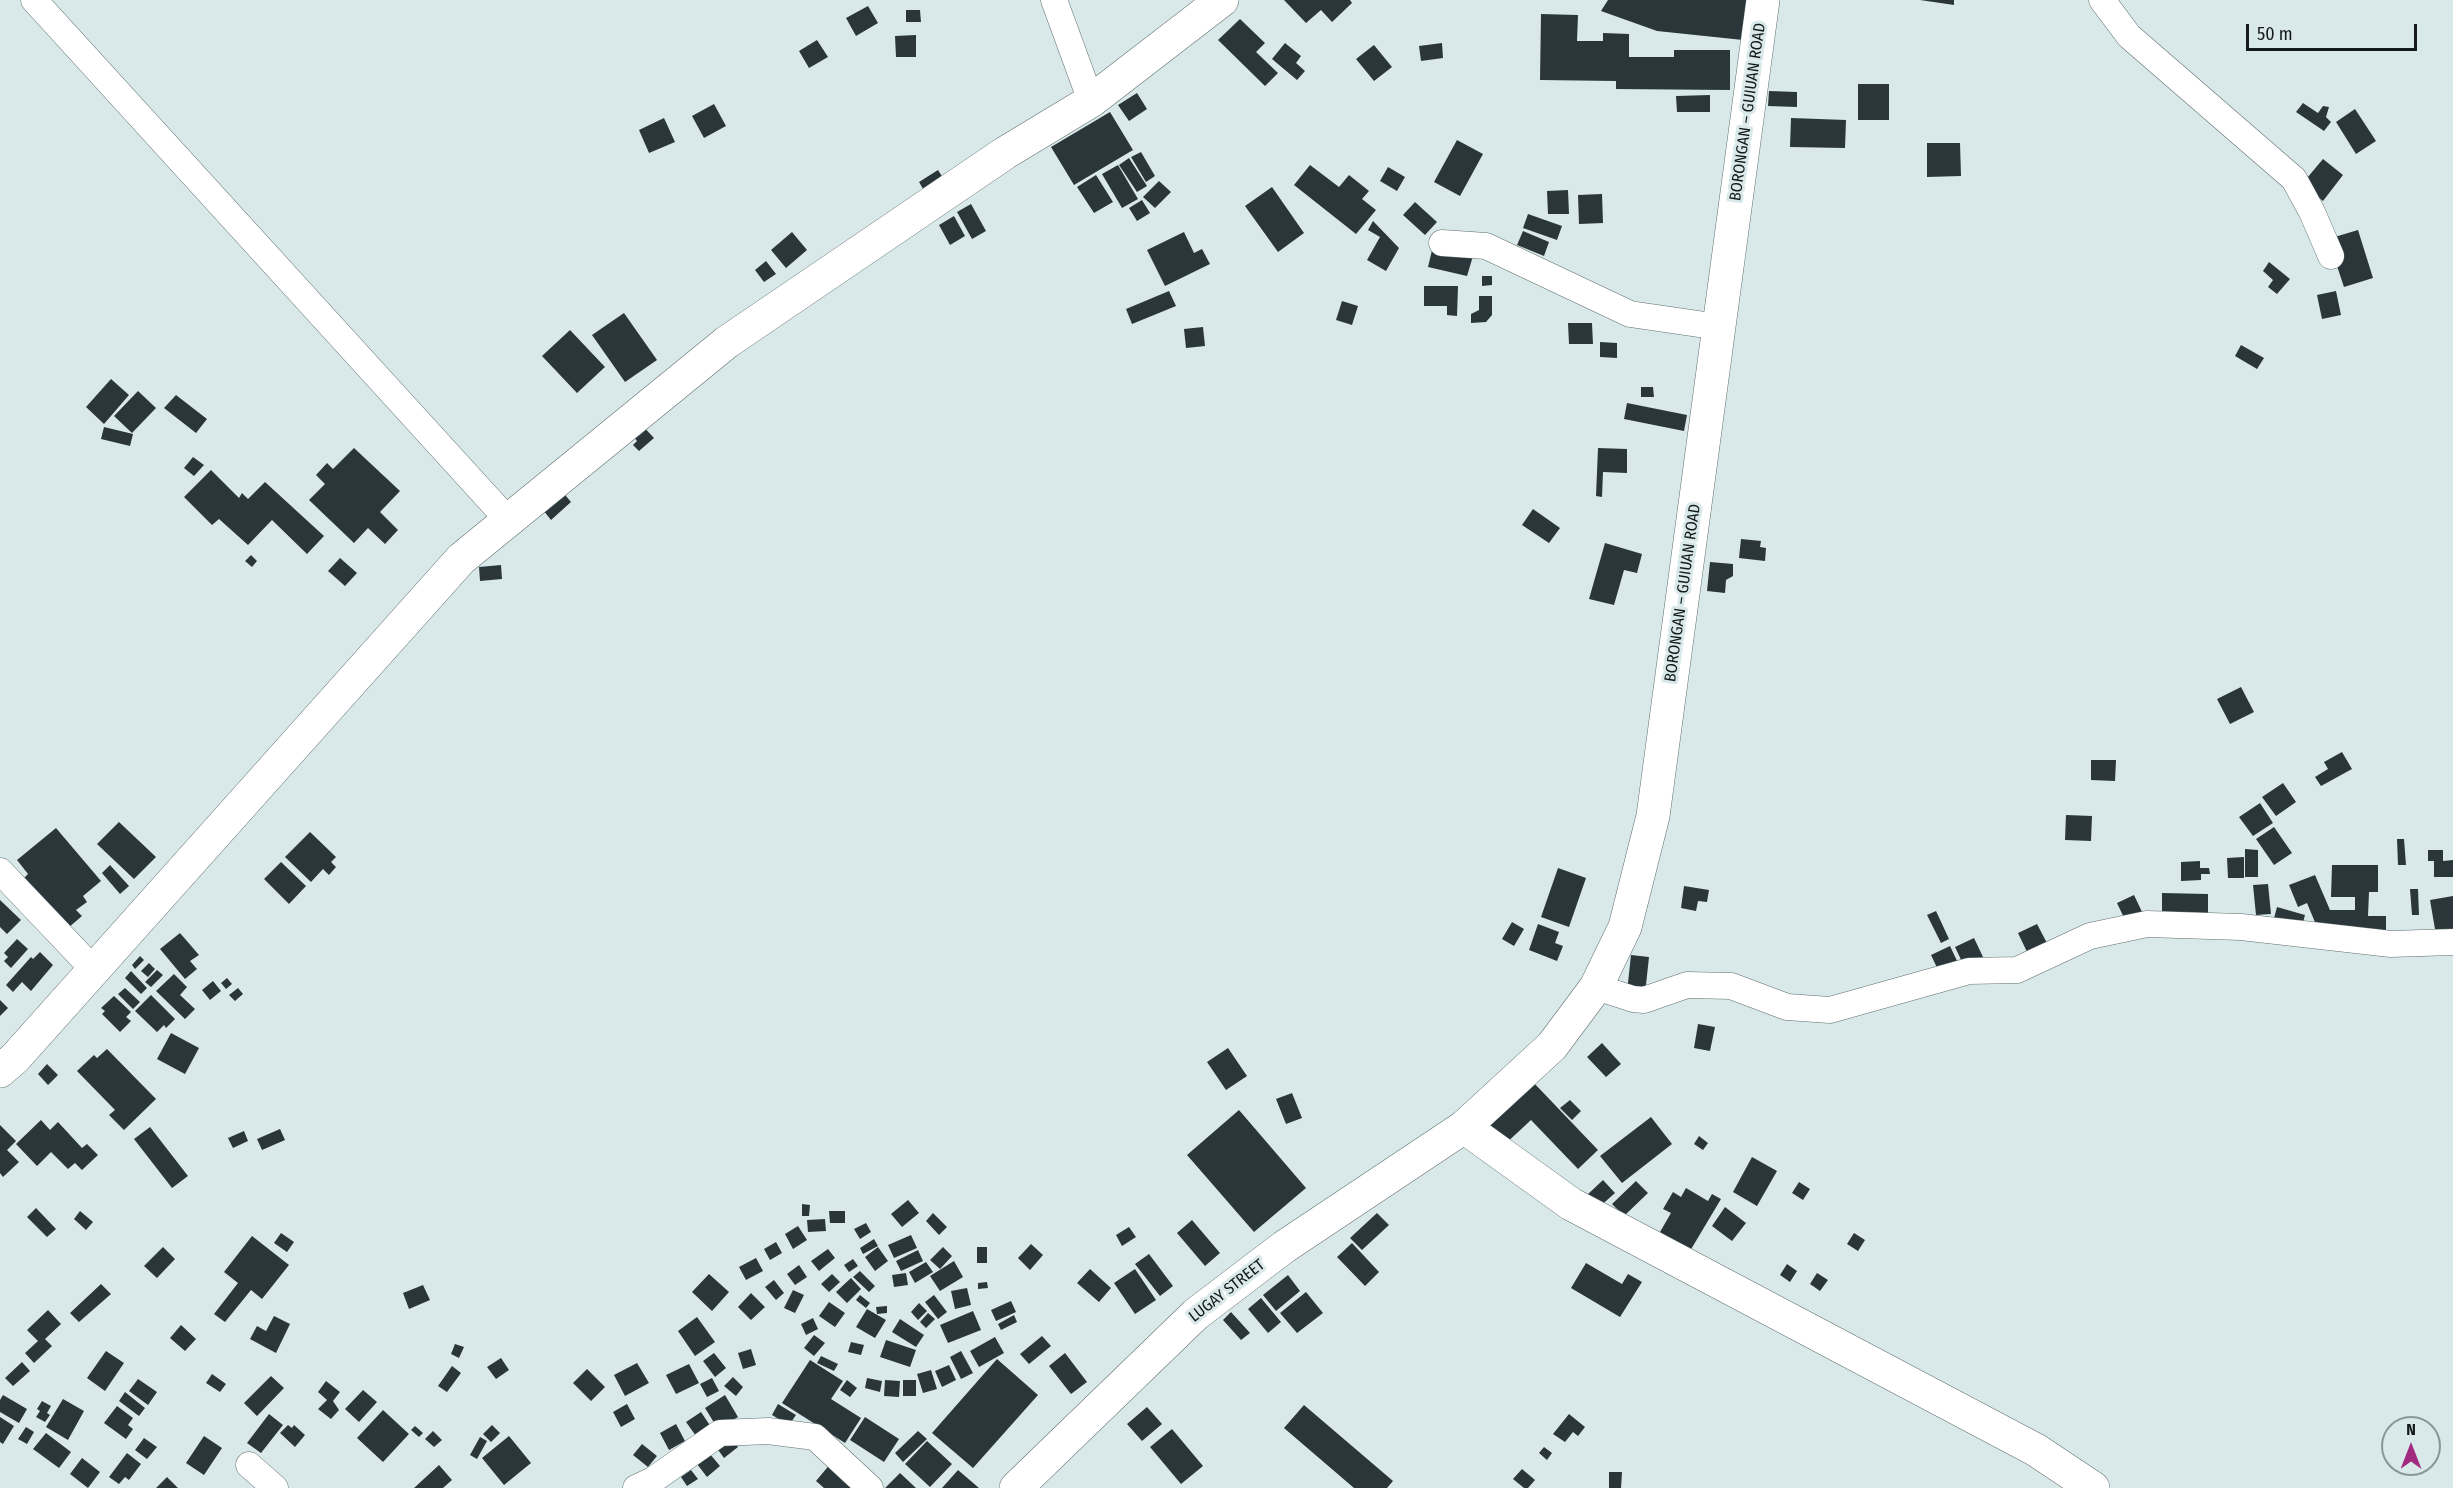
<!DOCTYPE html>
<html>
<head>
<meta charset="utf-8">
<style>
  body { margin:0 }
  #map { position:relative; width:2453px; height:1488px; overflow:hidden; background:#d9e9e9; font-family:"Fira Sans Condensed",sans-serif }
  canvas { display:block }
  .north { position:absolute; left:2381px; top:1416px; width:60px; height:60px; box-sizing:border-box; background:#d9e9e9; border:2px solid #8a9696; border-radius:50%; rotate:0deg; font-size:16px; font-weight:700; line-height:24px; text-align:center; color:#141919 }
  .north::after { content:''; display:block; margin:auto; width:21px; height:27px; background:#a22a81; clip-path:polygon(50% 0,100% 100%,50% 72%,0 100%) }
  .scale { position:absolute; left:2246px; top:24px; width:171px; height:27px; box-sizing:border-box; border:3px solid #141919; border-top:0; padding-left:8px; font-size:18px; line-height:21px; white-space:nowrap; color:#141919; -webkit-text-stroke:4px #d9e9e9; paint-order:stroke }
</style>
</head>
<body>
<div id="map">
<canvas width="2453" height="1488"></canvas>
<div class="north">N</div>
<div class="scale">50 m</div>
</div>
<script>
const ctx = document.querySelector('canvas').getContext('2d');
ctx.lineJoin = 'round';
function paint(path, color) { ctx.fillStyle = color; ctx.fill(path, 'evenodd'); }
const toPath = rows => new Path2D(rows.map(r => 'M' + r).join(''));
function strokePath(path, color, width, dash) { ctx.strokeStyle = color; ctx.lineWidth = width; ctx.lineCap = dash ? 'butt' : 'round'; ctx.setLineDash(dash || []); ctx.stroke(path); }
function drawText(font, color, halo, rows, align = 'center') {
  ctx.font = font + ' "Fira Sans Condensed",sans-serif'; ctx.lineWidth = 6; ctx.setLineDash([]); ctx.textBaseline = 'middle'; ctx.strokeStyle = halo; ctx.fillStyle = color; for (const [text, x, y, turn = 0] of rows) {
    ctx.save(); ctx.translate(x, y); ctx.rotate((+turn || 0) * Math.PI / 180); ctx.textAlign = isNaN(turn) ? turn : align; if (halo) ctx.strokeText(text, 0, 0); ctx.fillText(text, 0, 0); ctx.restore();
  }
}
paint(toPath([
  [1284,0,1350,0,1352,3,1332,22,1321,10,1306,23],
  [1608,0,1747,0,1743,40,1657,31,1601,11],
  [1920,0,1954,0,1954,5],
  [868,6,878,23,856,36,846,18],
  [906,10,920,10,921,22,906,22],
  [1541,14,1578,15,1577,41,1603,41,1603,33,1629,34,1629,57,1674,57,1674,50,1730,50,1730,90,1616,89,1616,81,1540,80],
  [1240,19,1265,43,1256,52,1278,73,1265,86,1218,40],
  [916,35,916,57,896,57,895,36],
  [817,40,828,57,809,68,799,51],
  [1285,43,1301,56,1296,63,1305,71,1297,80,1272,59],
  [1442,43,1443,58,1421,61,1419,46],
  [1374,45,1392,67,1374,81,1356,59],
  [1858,84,1889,84,1889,120,1858,120],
  [1769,91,1797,92,1797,107,1768,106],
  [1137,93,1147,109,1129,121,1118,105],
  [1710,95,1710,112,1677,112,1676,96],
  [2303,103,2318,113,2323,106,2329,107,2326,117,2331,122,2324,131,2296,112],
  [714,104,726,126,704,138,692,116],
  [2355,109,2376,141,2356,154,2336,122],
  [1110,112,1133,150,1074,185,1051,147],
  [664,118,675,142,649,153,639,130],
  [1791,118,1846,120,1845,148,1790,147],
  [1457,140,1483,154,1460,196,1434,182],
  [1927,143,1960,143,1961,176,1927,177],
  [1141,152,1155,176,1146,182,1131,157],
  [1129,158,1147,186,1137,192,1119,165],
  [2323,159,2343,175,2323,201,2302,184],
  [1118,165,1138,199,1122,208,1102,174],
  [1310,165,1339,187,1349,175,1369,191,1362,199,1376,210,1356,234,1294,185],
  [1388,167,1405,177,1397,191,1380,181],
  [938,170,945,181,926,194,919,182],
  [1096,175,1113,202,1094,213,1077,187],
  [1159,181,1171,192,1155,208,1143,197],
  [1272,187,1304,233,1278,252,1245,206],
  [1568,190,1569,214,1548,214,1547,191],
  [1602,194,1603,223,1579,224,1578,195],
  [1142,200,1150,213,1137,221,1129,208],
  [1415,202,1437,222,1425,235,1403,215],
  [971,204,986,231,972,239,957,212],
  [1528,214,1562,226,1557,240,1523,228],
  [954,216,965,236,950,245,939,225],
  [1373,221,1399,248,1386,271,1367,260,1380,237,1368,230],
  [2358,230,2373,278,2344,287,2328,239],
  [1523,231,1549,242,1544,256,1517,245],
  [792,232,807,250,786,268,771,250],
  [1184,232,1194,253,1202,249,1210,264,1165,286,1147,250],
  [1433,246,1473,256,1467,276,1428,267],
  [766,261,776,274,764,282,755,270],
  [2269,262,2290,279,2277,294,2268,287,2273,280,2263,271],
  [1482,276,1492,276,1492,285,1482,286],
  [1424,286,1458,286,1457,316,1447,315,1447,306,1424,306],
  [1169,291,1176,306,1132,324,1126,309],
  [2336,291,2341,315,2322,319,2317,295],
  [1479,296,1492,296,1492,315,1486,322,1471,323,1471,314,1479,310],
  [1342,301,1358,306,1352,325,1336,320],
  [624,313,657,360,625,382,592,335],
  [1568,323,1592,323,1593,344,1569,344],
  [1203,327,1205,346,1186,348,1184,329],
  [570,330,605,367,577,393,542,356],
  [1600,342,1617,343,1617,358,1600,357],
  [2241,345,2264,358,2257,369,2235,356],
  [111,379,129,395,104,424,86,407],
  [1641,387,1653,387,1654,397,1641,397],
  [138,391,156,408,132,433,114,416],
  [176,395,207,419,196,433,164,408],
  [1627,403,1687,415,1684,431,1624,419],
  [639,422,654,438,639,451,633,445,637,441,629,431],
  [104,427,133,434,130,446,101,439],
  [354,448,400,491,380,512,398,530,385,544,368,528,354,543,309,500,325,484,316,475,327,463,333,469],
  [1598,448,1627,449,1627,473,1603,472,1602,497,1596,496],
  [193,457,204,465,194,476,184,468],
  [211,470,239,498,242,493,248,499,265,482,324,536,307,554,272,520,248,545,219,519,212,525,184,497],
  [556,484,571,502,551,520,536,501],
  [1533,509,1560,528,1549,543,1522,525],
  [1741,539,1761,541,1760,547,1766,548,1765,561,1739,558],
  [1605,543,1642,554,1637,573,1624,570,1614,605,1589,599],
  [251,555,257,561,252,567,245,561],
  [340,558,357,573,345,586,328,571],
  [1710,562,1733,564,1733,576,1726,580,1725,593,1707,591],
  [501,565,502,579,480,581,479,567],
  [2241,687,2254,712,2230,724,2217,699],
  [2342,752,2352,769,2321,786,2315,777,2328,769,2324,762],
  [2091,760,2116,760,2115,781,2091,780],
  [2283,783,2296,802,2276,816,2262,797],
  [2260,803,2273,823,2253,836,2239,817],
  [2066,815,2092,816,2091,841,2065,840],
  [119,822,156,857,134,879,97,844],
  [2274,827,2292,853,2274,865,2256,839],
  [56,828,101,881,83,896,87,902,76,910,82,916,68,928,23,879,28,874,17,860],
  [310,832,336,857,331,862,336,867,329,875,323,869,311,882,285,857],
  [2397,839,2404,839,2406,865,2398,865],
  [2245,849,2258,850,2258,877,2245,877],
  [2428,850,2443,850,2443,861,2453,860,2453,877,2434,877,2434,861,2428,861],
  [2244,857,2244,878,2228,878,2227,858],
  [2200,861,2200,868,2209,868,2210,874,2201,874,2201,880,2181,881,2181,862],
  [281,862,306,886,289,904,264,879],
  [110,865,129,886,120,894,102,873],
  [2332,865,2378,865,2378,892,2369,892,2368,916,2386,916,2386,934,2317,927,2307,903,2298,907,2289,885,2315,875,2330,910,2355,910,2355,897,2331,897],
  [1558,868,1586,878,1569,927,1541,917],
  [2268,884,2271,914,2256,915,2253,885],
  [1684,886,1709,890,1707,902,1698,901,1696,911,1681,908],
  [2410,889,2418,889,2419,915,2412,915],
  [2162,893,2208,894,2208,917,2162,916],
  [2134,895,2144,916,2127,924,2117,903],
  [2453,896,2453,932,2436,935,2430,900],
  [0,900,21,920,7,934,0,927],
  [2277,907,2305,915,2301,930,2273,922],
  [1936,911,1949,939,1941,943,1927,915],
  [1512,922,1524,929,1514,946,1502,939],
  [1538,924,1559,932,1555,943,1563,946,1557,961,1529,950],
  [2037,924,2048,945,2028,954,2018,933],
  [180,933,199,955,190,961,197,969,185,979,160,949],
  [1974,938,1983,957,1964,966,1955,947],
  [17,939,28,949,11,968,4,961,8,957,4,953],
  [1950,946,1959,965,1940,974,1931,955],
  [40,952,53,965,31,991,22,982,13,992,6,985,31,957,33,959],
  [1631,955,1649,957,1645,994,1627,992],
  [140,956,144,960,135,969,132,965],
  [149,963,155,969,148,977,141,971],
  [157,970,163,975,151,987,145,982],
  [131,971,147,988,141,994,125,978],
  [174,974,187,987,180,995,195,1009,185,1019,156,991],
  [227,978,232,984,226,989,221,983],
  [213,981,221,991,210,1000,202,990],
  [125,988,140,1002,133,1009,118,994],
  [238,988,243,994,235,1001,229,995],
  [151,995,175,1019,166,1028,164,1025,157,1032,135,1011],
  [114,996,131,1012,126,1017,131,1021,120,1032,102,1014,105,1011,101,1008],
  [0,1000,8,1008,0,1016],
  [1698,1024,1715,1027,1710,1051,1694,1048],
  [171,1033,199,1048,185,1074,157,1059],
  [1602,1043,1621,1064,1606,1077,1587,1057],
  [1228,1048,1247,1076,1226,1090,1207,1062],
  [107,1049,156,1099,124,1130,109,1115,115,1110,77,1071,94,1055,97,1058],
  [47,1064,58,1075,48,1085,38,1074],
  [1533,1082,1598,1150,1578,1169,1531,1120,1502,1147,1484,1128],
  [1292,1093,1302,1118,1286,1124,1276,1099],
  [1570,1100,1581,1111,1572,1120,1560,1108],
  [1239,1110,1306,1188,1254,1232,1187,1155],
  [1651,1117,1672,1144,1622,1183,1600,1156],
  [41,1120,50,1130,58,1122,82,1148,87,1144,98,1155,82,1170,75,1163,68,1169,51,1152,37,1166,16,1144],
  [0,1125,16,1141,7,1150,19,1162,3,1177,0,1173],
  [150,1127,188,1176,172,1188,134,1139],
  [280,1129,285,1140,262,1150,257,1139],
  [244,1131,248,1141,233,1148,228,1138],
  [1699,1136,1708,1143,1703,1150,1694,1144],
  [1752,1157,1777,1171,1757,1206,1733,1192],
  [1603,1180,1615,1193,1597,1209,1586,1196],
  [1636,1181,1648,1193,1624,1216,1612,1204],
  [1799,1182,1810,1189,1803,1200,1792,1193],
  [1686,1188,1708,1201,1712,1194,1721,1199,1690,1251,1660,1232,1671,1213,1663,1209,1673,1192,1681,1197],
  [908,1200,919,1213,902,1227,891,1214],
  [802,1204,810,1205,809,1216,802,1216],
  [1725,1207,1746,1223,1732,1241,1712,1226],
  [36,1208,56,1229,47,1237,27,1217],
  [80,1211,93,1222,86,1230,74,1219],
  [829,1211,845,1211,845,1223,830,1223],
  [933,1213,947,1227,939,1235,926,1221],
  [1377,1213,1389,1225,1362,1250,1350,1238],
  [825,1219,826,1231,808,1232,807,1220],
  [1192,1220,1220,1253,1205,1266,1177,1233],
  [866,1223,871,1232,860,1239,854,1229],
  [798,1226,807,1240,793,1249,785,1234],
  [1129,1227,1136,1237,1122,1246,1116,1235],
  [281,1233,294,1242,287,1252,274,1243],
  [1854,1233,1865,1240,1858,1251,1847,1244],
  [911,1235,917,1248,894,1258,888,1245],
  [252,1236,289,1265,262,1299,251,1290,225,1322,214,1314,238,1283,224,1272],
  [874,1239,878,1246,863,1254,860,1248],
  [776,1242,782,1253,770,1260,764,1249],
  [1352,1243,1379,1272,1365,1286,1337,1257],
  [1031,1244,1043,1255,1030,1270,1018,1258],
  [163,1247,175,1259,157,1278,144,1266],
  [878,1247,888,1261,875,1271,865,1257],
  [943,1247,952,1256,940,1269,930,1260],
  [977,1247,987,1247,987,1263,977,1263],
  [828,1249,835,1258,819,1271,811,1261],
  [918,1250,923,1261,901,1271,896,1261],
  [1149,1254,1173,1286,1160,1296,1135,1264],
  [756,1258,763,1271,746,1280,739,1267],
  [853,1259,858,1266,849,1272,844,1265],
  [954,1261,963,1277,940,1291,930,1276],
  [926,1262,933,1272,915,1283,909,1272],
  [1586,1263,1622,1284,1628,1274,1642,1282,1620,1317,1571,1288],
  [1787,1264,1797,1271,1790,1282,1780,1275],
  [799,1265,807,1277,795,1285,787,1274],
  [1090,1269,1111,1288,1099,1302,1077,1283],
  [1135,1269,1156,1300,1135,1314,1114,1283],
  [860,1271,875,1286,869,1292,853,1277],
  [906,1273,908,1285,894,1287,892,1275],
  [1817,1273,1828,1280,1820,1291,1810,1284],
  [709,1274,729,1292,712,1311,692,1292],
  [832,1274,840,1282,829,1292,821,1284],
  [1288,1275,1300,1291,1276,1311,1263,1295],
  [851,1278,861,1289,847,1303,836,1292],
  [774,1280,784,1293,776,1300,765,1287],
  [987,1282,988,1288,978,1289,978,1283],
  [101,1284,111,1294,79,1322,70,1313],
  [423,1285,430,1300,409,1309,403,1293],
  [967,1288,971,1305,955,1309,951,1291],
  [793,1290,804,1295,795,1313,784,1308],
  [1306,1292,1323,1313,1297,1333,1280,1313],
  [751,1293,765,1307,751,1320,738,1307],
  [860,1295,870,1303,866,1308,856,1300],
  [934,1295,947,1312,938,1319,925,1302],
  [1261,1298,1281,1322,1268,1333,1248,1309],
  [1011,1301,1016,1312,996,1321,991,1310],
  [829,1302,845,1313,835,1327,819,1316],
  [919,1303,927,1311,918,1320,911,1312],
  [887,1306,887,1313,877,1314,876,1307],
  [867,1309,886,1320,875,1338,856,1327],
  [48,1310,61,1324,45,1339,52,1346,34,1363,25,1353,38,1341,27,1330],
  [973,1311,981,1330,948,1343,940,1325],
  [1231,1312,1250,1333,1241,1340,1223,1320],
  [928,1313,935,1319,926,1328,920,1322],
  [1014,1315,1017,1322,1001,1330,998,1324],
  [274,1316,290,1324,276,1353,250,1339,257,1326,266,1331],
  [697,1317,715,1342,695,1356,678,1331],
  [813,1318,818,1329,806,1335,801,1324],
  [900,1319,924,1335,916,1347,892,1332],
  [181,1325,196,1339,185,1351,170,1338],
  [814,1335,825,1343,814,1356,804,1348],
  [1042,1336,1051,1346,1029,1364,1020,1354],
  [995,1337,1004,1353,979,1367,970,1351],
  [886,1340,916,1350,910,1367,880,1357],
  [851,1342,864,1345,861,1355,848,1352],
  [455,1344,464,1347,459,1358,451,1354],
  [751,1349,756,1365,743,1369,738,1353],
  [106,1351,124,1363,105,1391,87,1378],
  [961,1351,973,1373,961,1379,950,1357],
  [714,1353,726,1368,715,1377,703,1361],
  [1065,1353,1087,1382,1071,1394,1049,1366],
  [821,1356,838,1364,834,1371,817,1363],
  [501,1358,509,1370,496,1379,487,1367],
  [997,1359,1038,1395,973,1468,932,1433],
  [810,1360,843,1381,831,1399,861,1418,845,1443,782,1403],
  [22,1362,30,1371,13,1386,5,1378],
  [637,1363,649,1383,625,1396,614,1375],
  [689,1364,699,1383,676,1394,666,1375],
  [949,1365,956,1380,942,1387,935,1371],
  [452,1366,461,1373,447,1392,438,1386],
  [587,1369,605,1387,591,1401,573,1383],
  [931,1370,937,1389,923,1393,917,1374],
  [212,1374,226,1384,220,1392,206,1383],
  [271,1376,284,1388,257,1416,244,1403],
  [733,1377,743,1387,736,1396,724,1386],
  [712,1378,719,1391,707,1397,700,1384],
  [867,1378,882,1381,880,1392,865,1388],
  [138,1379,157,1392,148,1405,129,1391],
  [847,1380,857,1388,850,1397,840,1390],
  [885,1380,900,1381,899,1397,884,1396],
  [903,1380,916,1380,916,1396,903,1396],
  [326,1381,340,1392,333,1401,339,1410,331,1419,318,1409,327,1400,318,1392],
  [363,1390,377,1402,359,1422,345,1409],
  [125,1392,145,1408,139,1416,119,1401],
  [3,1395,27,1409,19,1423,0,1412,0,1400],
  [725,1395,738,1417,718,1429,705,1408],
  [63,1399,84,1411,68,1440,46,1427],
  [42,1401,51,1406,47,1413,50,1415,45,1422,36,1417,40,1411,37,1409],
  [627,1404,635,1419,621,1427,613,1412],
  [778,1404,796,1415,789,1425,772,1415],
  [1304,1405,1393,1481,1387,1488,1354,1488,1284,1428],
  [117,1406,133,1418,128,1425,133,1429,126,1439,104,1423],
  [1147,1407,1162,1424,1142,1441,1127,1424],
  [383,1410,409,1434,383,1462,357,1438],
  [701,1412,711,1427,696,1436,686,1422],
  [269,1414,283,1425,261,1453,247,1443],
  [1569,1414,1585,1427,1578,1436,1573,1432,1565,1442,1553,1434],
  [0,1417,14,1426,3,1444,0,1442],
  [865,1417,899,1439,884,1462,850,1440],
  [676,1424,685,1441,669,1450,660,1433],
  [288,1425,292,1428,294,1425,305,1435,295,1447,280,1433],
  [492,1425,500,1433,491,1442,483,1434],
  [415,1426,423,1433,419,1437,411,1430],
  [26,1427,34,1432,27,1444,18,1439],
  [1172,1429,1203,1466,1181,1484,1150,1447],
  [433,1431,442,1440,434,1447,425,1439],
  [918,1431,927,1439,903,1462,895,1453],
  [46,1433,71,1452,59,1468,33,1449],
  [204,1436,222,1448,204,1475,186,1463],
  [509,1436,531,1463,504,1485,482,1458],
  [480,1437,487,1441,477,1459,470,1455],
  [730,1437,738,1447,724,1458,716,1447],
  [144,1438,157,1447,147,1459,135,1450],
  [927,1441,952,1464,930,1487,905,1464],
  [642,1444,657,1456,648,1467,633,1455],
  [1544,1447,1552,1453,1547,1460,1539,1453],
  [127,1453,141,1464,129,1480,125,1477,119,1484,109,1477],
  [710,1454,720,1466,707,1477,697,1464],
  [82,1458,100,1472,88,1488,70,1474],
  [831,1463,854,1488,824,1488,816,1481],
  [439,1465,452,1480,443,1488,414,1488],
  [1522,1469,1535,1480,1528,1488,1524,1488,1513,1479],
  [691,1470,698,1479,687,1486,681,1477],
  [958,1470,979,1488,942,1488],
  [1609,1472,1622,1472,1621,1488,1609,1488],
  [900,1473,916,1488,885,1488],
  [167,1477,178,1488,156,1488]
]), '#2a363a');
const minor = toPath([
  [34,0,508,520],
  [1054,0,1091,101],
  [2102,0,2129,36,2294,179,2312,212,2331,256],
  [1442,243,1486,246,1630,314,1719,327],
  [0,871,94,970],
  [1596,987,1633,999,1644,1000,1687,985,1731,986,1787,1007,1830,1010,1969,971,2017,970,2090,936,2147,924,2241,927,2391,944,2453,942],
  [249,1465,275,1488],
  [636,1488,653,1480,720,1433,768,1431,815,1437,870,1488]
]);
const tertiary = toPath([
  [0,1071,15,1058,461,559,727,342,1005,153,1091,101,1222,0],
  [1464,1127,1571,1204,2036,1450,2093,1488]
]);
const primary = toPath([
  [1016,1488,1196,1314,1284,1247,1464,1127,1552,1046,1596,987,1625,927,1653,816,1763,0]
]);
strokePath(minor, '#606e6e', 27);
strokePath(tertiary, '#606e6e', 34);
strokePath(primary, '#606e6e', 34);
strokePath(minor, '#fff', 26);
strokePath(tertiary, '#fff', 33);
strokePath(primary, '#fff', 33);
drawText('16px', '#141919', '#d9e9e9', [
  ["BORONGAN – GUIUAN ROAD",1748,112,-82],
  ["BORONGAN – GUIUAN ROAD",1683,593,-82],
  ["LUGAY STREET",1227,1291,-38]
]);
</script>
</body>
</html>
